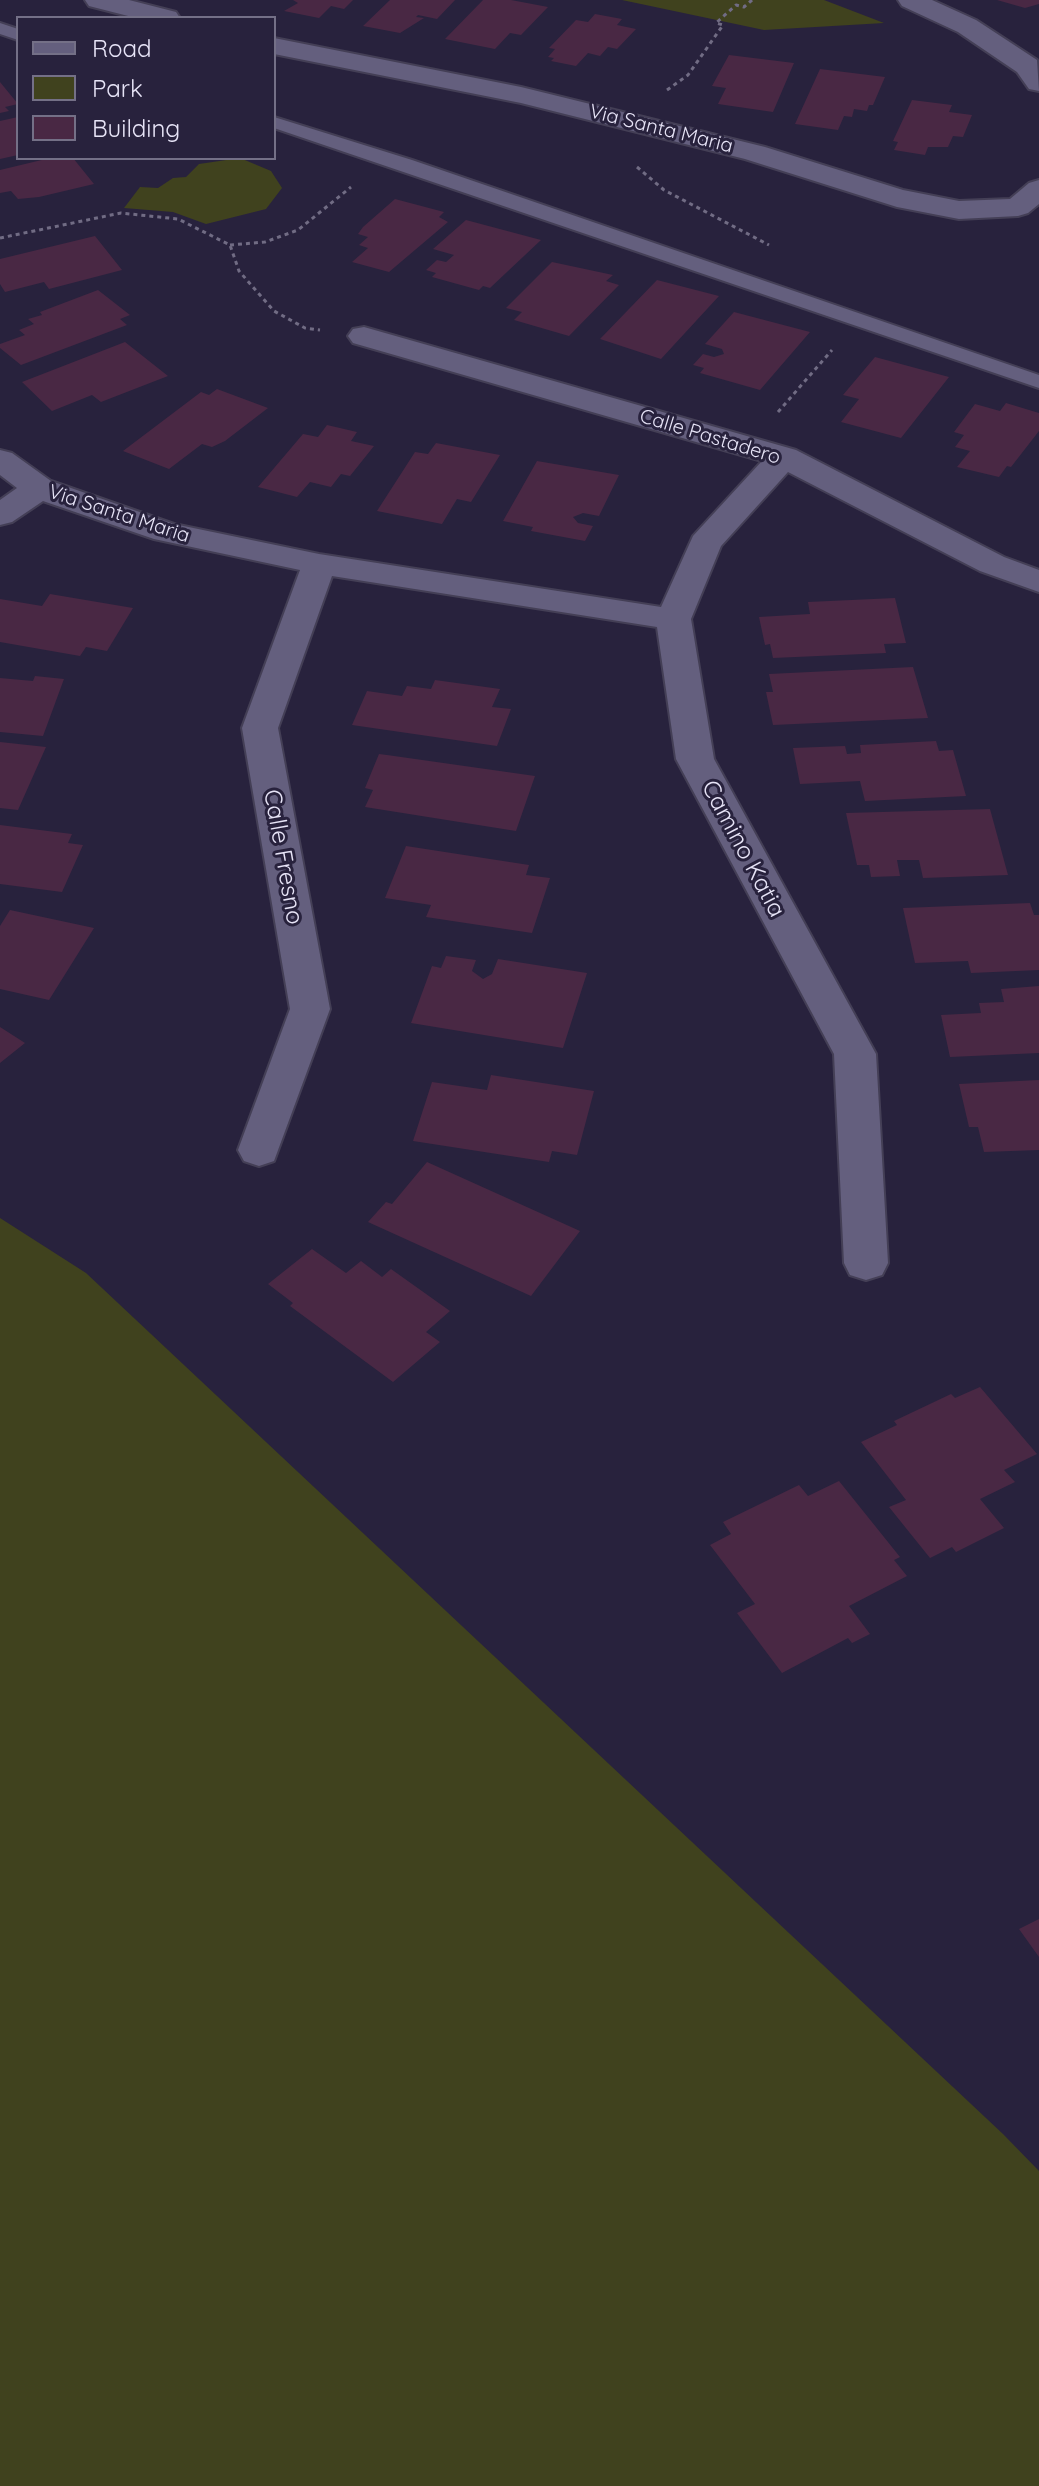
<!DOCTYPE html>
<html>
<head>
<meta charset="utf-8">
<style>
  body { margin:0 }
  #map { position:relative; width:1039px; height:2486px; overflow:hidden; background:#28223d; font-family:Quicksand,sans-serif }
  canvas { display:block }
  .legend { position:absolute; left:16px; top:16px; width:260px; height:144px; box-sizing:border-box; background:#28223d; border:2px solid #747087; margin:0; padding:10px 14px; list-style:none; font-size:24px; color:#e7e4f7 }
  .legend li { display:flex; align-items:center; gap:16px; height:40px }
  .legend b { width:40px; border:2px solid #747087 }
</style>
</head>
<body>
<div id="map">
<canvas width="1039" height="2486"></canvas>
<ul class="legend">
<li><b style="height:10px;background:#645f7e"></b>Road</li>
<li><b style="height:22px;background:#40421e"></b>Park</li>
<li><b style="height:22px;background:#492844"></b>Building</li>
</ul>
</div>
<script>
const ctx = document.querySelector('canvas').getContext('2d');
ctx.lineJoin = 'round';
function paint(path, color) { ctx.fillStyle = color; ctx.fill(path, 'evenodd'); }
const toPath = rows => new Path2D(rows.map(r => 'M' + r).join(''));
function strokePath(path, color, width, dash) { ctx.strokeStyle = color; ctx.lineWidth = width; ctx.lineCap = dash ? 'butt' : 'round'; ctx.setLineDash(dash || []); ctx.stroke(path); }
function drawText(font, color, halo, rows, align = 'center') {
  ctx.font = font + ' Quicksand,sans-serif'; ctx.lineWidth = 6; ctx.setLineDash([]); ctx.textBaseline = 'middle'; ctx.strokeStyle = halo; ctx.fillStyle = color; for (const [text, x, y, turn = 0] of rows) {
    ctx.save(); ctx.translate(x, y); ctx.rotate((+turn || 0) * Math.PI / 180); ctx.textAlign = isNaN(turn) ? turn : align; if (halo) ctx.strokeText(text, 0, 0); ctx.fillText(text, 0, 0); ctx.restore();
  }
}
paint(toPath([
  [622,0,824,0,884,23,764,30],
  [240,158,271,171,282,188,266,209,206,224,173,212,124,208,140,187,158,188,173,178,186,177,199,164],
  [0,1218,86,1273,1003,2134,1039,2171,1039,2486,0,2486]
]), '#40421e');
paint(toPath([
  [293,0,353,0,344,9,331,6,319,18,284,11,298,3],
  [390,0,455,0,437,19,418,15,416,17,424,18,400,33,363,26],
  [483,0,511,0,548,7,521,35,510,33,495,49,445,39],
  [997,0,1039,0,1039,4,1025,8],
  [595,14,622,19,617,25,636,29,617,49,608,47,600,56,588,53,576,66,551,61,554,58,548,57,555,49,549,48,576,20,588,22],
  [729,55,794,63,773,112,718,104,726,88,712,86],
  [820,69,885,77,873,105,869,105,867,111,854,109,852,117,844,116,838,130,795,124],
  [0,82,18,104,5,107,9,111,0,113],
  [912,100,952,105,949,112,972,115,963,137,953,136,948,147,928,147,925,155,894,150,898,142,893,141],
  [18,117,18,155,0,159,0,121],
  [50,158,73,158,94,184,39,197,18,199,11,191,0,193,0,170],
  [395,199,444,212,439,217,448,222,389,272,352,262,368,248,359,245,368,237,358,234,363,227],
  [466,220,541,240,490,288,483,286,479,290,432,277,436,273,426,270,437,260,446,262,454,255,433,249],
  [95,236,122,270,49,289,44,282,5,292,0,284,0,259],
  [552,262,613,275,606,281,619,285,569,336,514,320,522,312,506,308],
  [657,280,719,296,661,359,600,339],
  [98,290,130,315,120,319,127,325,21,365,0,348,0,344,25,335,19,330,34,324,28,319,42,315,40,312],
  [734,312,810,332,760,390,700,373,704,368,693,365,703,354,714,357,724,354,722,349,705,344],
  [125,342,168,376,101,402,92,395,52,411,22,382],
  [875,357,949,377,901,438,841,422,859,399,843,395],
  [217,389,268,408,225,441,212,447,202,444,169,469,123,451,201,392,209,395],
  [1006,403,1039,413,1039,431,1011,467,1007,466,999,477,957,467,970,451,955,447,964,435,954,432,975,404,1000,411],
  [327,425,357,432,351,441,374,446,350,476,341,474,331,487,310,482,297,497,258,487,303,434,318,437],
  [436,443,500,455,471,502,457,499,442,524,377,511,415,452,428,454],
  [537,461,619,475,599,516,583,513,573,517,578,523,593,526,585,541,531,531,533,527,503,521],
  [50,594,133,608,107,651,86,647,80,656,0,642,0,599,42,606],
  [895,598,906,643,884,644,886,653,773,658,770,644,765,645,759,617,810,614,808,602],
  [913,667,928,718,773,725,766,692,773,692,769,674],
  [35,676,64,679,43,736,0,732,0,678,33,681],
  [435,680,500,689,492,707,511,709,497,746,352,725,367,691,402,696,407,686,431,689],
  [936,741,939,751,953,750,966,796,865,801,860,781,800,784,793,748,845,746,847,754,861,753,860,745],
  [0,742,46,747,18,810,0,808],
  [379,754,387,755,535,776,516,831,365,807,373,790,365,788],
  [990,809,1008,875,923,878,919,860,897,860,900,876,871,877,869,865,857,865,846,813],
  [0,825,72,834,68,843,83,845,62,892,0,884],
  [406,846,529,865,526,875,550,878,532,933,426,917,431,905,385,898],
  [1030,903,1034,915,1039,915,1039,970,971,973,968,961,915,963,903,908],
  [10,910,94,928,49,1000,0,989,0,926],
  [446,956,476,960,472,971,483,979,492,974,498,959,587,973,563,1048,411,1023,432,966,441,968],
  [1039,986,1039,1053,950,1057,941,1015,981,1013,979,1003,1004,1002,1001,989],
  [0,1027,25,1043,0,1063],
  [491,1075,594,1091,577,1155,552,1151,549,1162,413,1141,432,1082,487,1090],
  [1039,1080,1039,1150,984,1152,978,1127,969,1127,959,1084],
  [427,1162,580,1231,531,1296,368,1222,386,1202,392,1204],
  [312,1249,346,1273,361,1261,382,1277,391,1269,450,1311,426,1332,440,1342,393,1382,290,1306,293,1303,268,1284],
  [980,1387,1037,1454,1004,1470,1015,1482,980,1499,1004,1528,956,1552,952,1547,930,1558,889,1507,906,1500,861,1442,897,1425,894,1421,951,1394,955,1398],
  [839,1481,900,1557,894,1560,907,1576,849,1606,870,1634,852,1643,848,1638,782,1673,737,1613,755,1604,710,1545,731,1534,723,1522,799,1485,808,1496],
  [1039,1919,1039,1957,1019,1929]
]), '#492844');
const lane = toPath([
  [0,23,18,29,18,40,0,34,0,23],
  [274,117,412,160,1039,375,1039,388,274,128,274,117]
]);
const street = toPath([
  [85,0,129,0,176,12,180,18,136,18,89,6,85,0],
  [898,0,932,0,976,20,1037,60,1039,91,1029,89,1017,72,958,32,902,6,898,0],
  [274,38,521,87,765,147,903,190,959,201,1010,199,1029,183,1039,180,1039,204,1028,213,1018,216,959,219,897,207,745,159,521,103,274,54,274,38],
  [364,327,796,450,1004,557,1039,570,1039,592,980,571,788,472,721,546,691,619,714,759,876,1054,888,1263,882,1275,866,1280,850,1275,844,1263,834,1054,676,759,657,627,332,576,278,728,330,1009,274,1161,259,1166,244,1161,238,1150,290,1009,242,728,300,570,154,539,43,501,12,522,0,525,0,500,17,488,0,475,0,450,12,453,51,481,174,524,319,554,661,607,693,536,762,461,353,343,348,336,353,329,364,327]
]);
strokePath(lane, '#443f56', 4);
strokePath(street, '#443f56', 4);
strokePath(toPath([
  [667,90,688,75,723,25,716,23,736,5,744,7,752,0],
  [637,167,664,190,769,245],
  [0,238,121,213,178,219,230,245,239,271,274,311,305,328,320,330],
  [230,245,265,242,298,230,351,187],
  [778,412,832,350]
]), '#716c84', 3, [4, 4]);
paint(lane, '#645f7e');
paint(street, '#645f7e');
drawText('20px', '#e7e4f7', '#28223d', [
  ["Via Santa Maria",661,129,14],
  ["Calle Pastadero",710,437,17],
  ["Via Santa Maria",119,514,18]
]);
drawText('24px', '#e7e4f7', '#28223d', [
  ["Camino Katia",743,849,62],
  ["Calle Fresno",283,857,80]
]);
</script>
</body>
</html>
